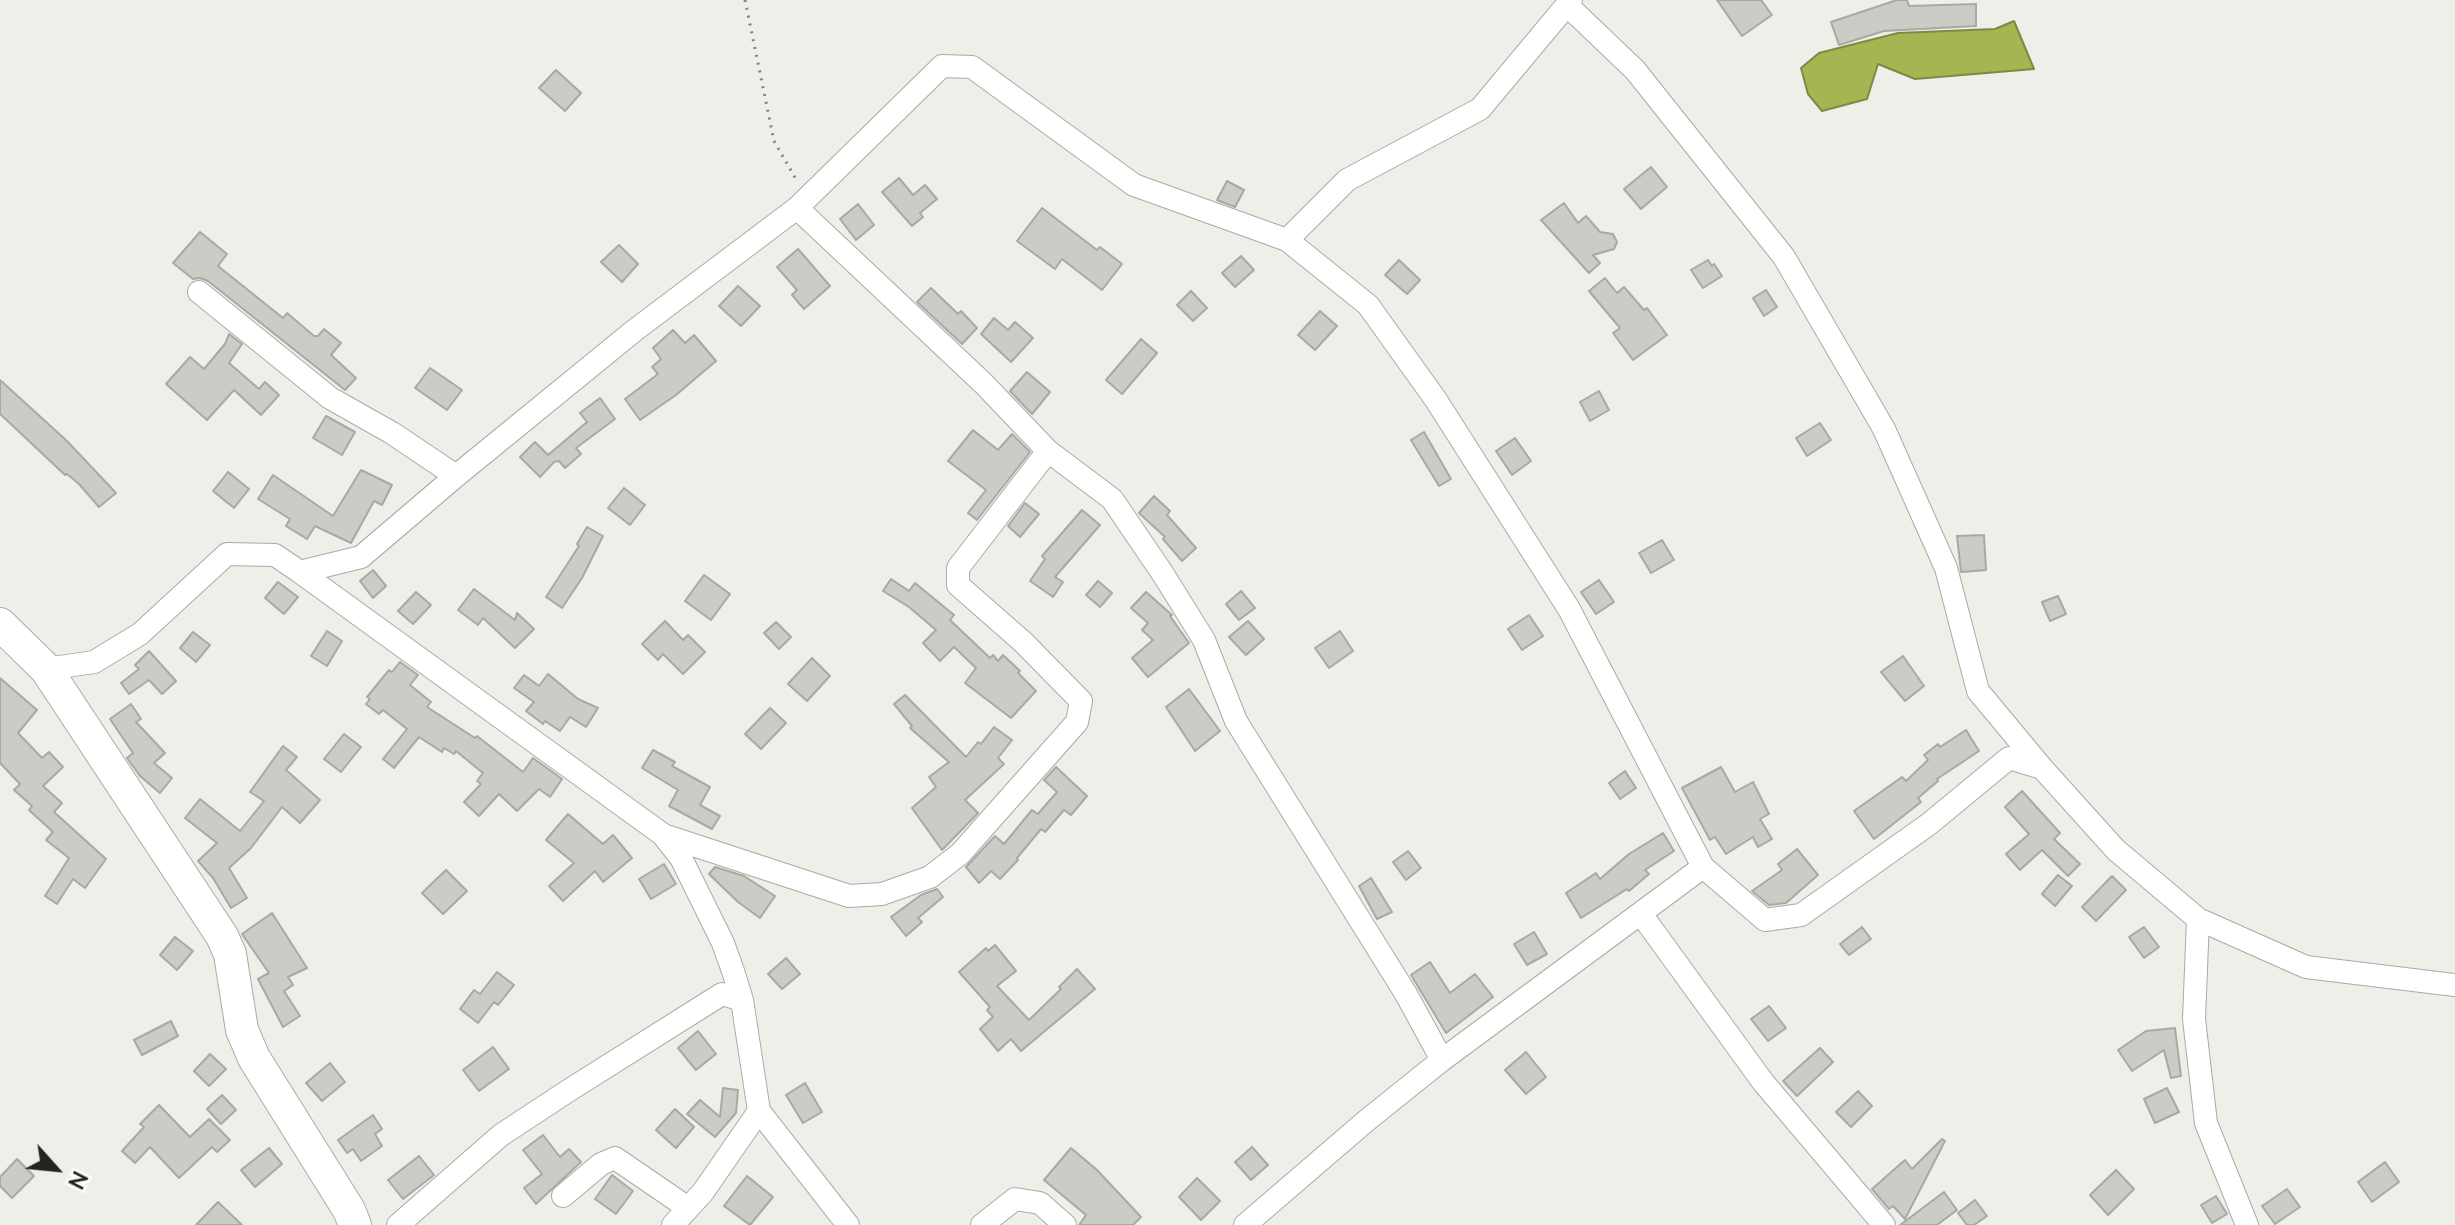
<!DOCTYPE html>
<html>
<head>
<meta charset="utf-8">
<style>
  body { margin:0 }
  #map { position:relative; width:2455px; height:1225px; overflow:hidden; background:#edefe9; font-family:"Nunito Sans",sans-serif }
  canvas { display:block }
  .north { position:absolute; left:16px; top:1129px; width:80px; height:80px; -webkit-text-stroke:6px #fbfcf6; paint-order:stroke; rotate:117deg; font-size:22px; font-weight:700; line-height:32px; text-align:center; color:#232422 }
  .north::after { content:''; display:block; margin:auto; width:28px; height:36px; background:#232422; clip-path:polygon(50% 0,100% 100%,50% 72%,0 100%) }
</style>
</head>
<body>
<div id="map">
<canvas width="2455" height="1225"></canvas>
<div class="north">N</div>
</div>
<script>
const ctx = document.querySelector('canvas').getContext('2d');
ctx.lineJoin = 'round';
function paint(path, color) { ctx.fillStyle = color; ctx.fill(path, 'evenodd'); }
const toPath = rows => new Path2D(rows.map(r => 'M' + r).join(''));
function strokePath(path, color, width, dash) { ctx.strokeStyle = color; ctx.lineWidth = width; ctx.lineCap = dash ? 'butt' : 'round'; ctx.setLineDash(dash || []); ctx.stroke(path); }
const water = toPath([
  [2014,21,2034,69,1915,79,1878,64,1867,99,1822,111,1808,94,1801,68,1819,53,1898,33,1995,29,2014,21]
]);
paint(water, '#a4b552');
strokePath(water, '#7d8a44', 2);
const building = toPath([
  [1717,0,1761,0,1772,15,1742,36,1717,0],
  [1897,0,1907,0,1909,6,1976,4,1976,26,1884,31,1839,45,1831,22,1897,0],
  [556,70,581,93,565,111,539,88,556,70],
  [1651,167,1667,187,1641,209,1624,189,1651,167],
  [899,178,913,195,925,185,937,199,920,213,923,217,912,226,882,192,899,178],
  [1227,181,1244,190,1235,207,1217,200,1227,181],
  [1564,203,1578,223,1586,216,1600,232,1613,234,1617,242,1614,249,1593,255,1600,263,1589,273,1541,220,1564,203],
  [858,204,874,225,856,240,840,219,858,204],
  [1042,208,1097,250,1100,247,1122,264,1102,290,1062,259,1055,269,1017,241,1042,208],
  [200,232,227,254,218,266,283,318,287,313,314,336,318,336,324,329,341,343,331,355,356,378,345,390,208,281,200,278,193,279,173,263,200,232],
  [619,245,638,264,622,282,601,262,619,245],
  [798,249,830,286,804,309,792,295,797,290,777,267,798,249],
  [1241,256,1254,270,1235,287,1222,273,1241,256],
  [1399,260,1420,280,1407,294,1385,275,1399,260],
  [1708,260,1712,266,1714,264,1722,276,1703,288,1691,270,1708,260],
  [1605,278,1617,293,1624,287,1644,310,1647,308,1667,335,1633,360,1613,333,1620,328,1589,291,1605,278],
  [738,286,760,306,741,326,719,306,738,286],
  [931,288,958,314,961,311,977,328,962,344,917,302,931,288],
  [1766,290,1777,307,1764,316,1753,298,1766,290],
  [1191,291,1207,308,1193,321,1177,305,1191,291],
  [1320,311,1337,326,1315,350,1298,335,1320,311],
  [994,318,1008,330,1015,322,1033,338,1011,362,981,334,994,318],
  [673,330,685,343,694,335,716,361,676,395,640,420,625,399,658,374,652,367,661,359,653,348,673,330],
  [229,334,242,344,229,363,259,389,265,382,279,395,261,415,234,390,207,420,166,384,190,357,204,369,225,344,229,334],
  [1141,339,1157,353,1122,394,1106,380,1141,339],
  [430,368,462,390,447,410,415,388,430,368],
  [1027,372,1050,392,1032,414,1010,391,1027,372],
  [0,380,67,441,116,493,99,507,79,484,67,474,65,475,0,414,0,380],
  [1599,391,1609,410,1590,421,1580,402,1599,391],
  [600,398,615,419,576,448,581,454,565,468,559,461,554,462,540,477,520,457,535,442,548,455,587,422,580,413,600,398],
  [326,416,355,432,342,455,313,438,326,416],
  [1820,423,1831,440,1807,456,1796,438,1820,423],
  [973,430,998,450,1012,434,1030,452,977,520,968,513,986,490,948,461,973,430],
  [1424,432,1451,479,1439,486,1411,440,1424,432],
  [1515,438,1531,461,1512,475,1496,451,1515,438],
  [361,470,392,485,382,505,374,501,351,543,315,526,307,539,286,526,290,519,258,499,273,475,333,516,361,470],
  [228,472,249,489,234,508,213,491,228,472],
  [624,488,645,505,630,525,608,508,624,488],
  [1154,496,1170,511,1167,515,1196,548,1182,561,1163,539,1165,537,1139,513,1154,496],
  [1025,503,1039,514,1020,537,1008,526,1025,503],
  [1082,510,1100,525,1055,577,1063,582,1053,597,1030,581,1045,559,1042,556,1082,510],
  [587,527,603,536,582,578,562,608,546,597,579,546,577,544,587,527],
  [1984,535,1986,570,1961,572,1957,536,1984,535],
  [1662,540,1674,560,1651,573,1639,553,1662,540],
  [373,570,386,586,373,598,360,581,373,570],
  [704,575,730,594,711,620,685,601,704,575],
  [891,579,909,591,915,583,954,615,950,620,990,658,993,655,998,661,1003,655,1020,671,1018,673,1036,691,1011,718,965,683,976,668,954,647,940,661,923,643,936,630,909,607,883,591,891,579],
  [1599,580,1614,602,1596,614,1581,592,1599,580],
  [1098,581,1112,593,1100,607,1086,595,1098,581],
  [278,582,298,597,284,614,265,598,278,582],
  [474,589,515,620,517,613,534,629,515,648,483,618,478,625,458,610,474,589],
  [1241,591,1255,608,1239,620,1226,604,1241,591],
  [416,592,431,605,413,624,398,611,416,592],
  [1146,592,1172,615,1170,616,1189,643,1148,677,1132,658,1153,640,1142,630,1148,623,1131,608,1146,592],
  [2058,596,2066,614,2050,621,2042,602,2058,596],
  [1529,615,1543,636,1522,650,1508,629,1529,615],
  [665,621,683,640,688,635,705,652,683,674,663,654,658,660,642,644,665,621],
  [1248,621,1264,639,1246,655,1229,637,1248,621],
  [776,622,791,637,779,649,764,633,776,622],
  [327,631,342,641,327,666,311,656,327,631],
  [1340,631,1353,651,1329,668,1315,648,1340,631],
  [193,632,210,645,196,662,180,648,193,632],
  [149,651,176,681,162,694,149,680,129,694,121,683,139,669,135,665,149,651],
  [1903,656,1924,686,1905,701,1881,672,1903,656],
  [812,658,830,676,807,701,788,684,812,658],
  [400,662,418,675,410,685,431,702,427,707,475,738,477,736,523,772,533,758,562,779,550,797,539,789,517,811,499,794,479,816,464,802,481,784,477,781,483,773,456,751,454,754,444,748,442,752,419,737,394,768,383,759,407,729,383,710,379,714,366,704,370,699,367,697,389,670,392,672,400,662],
  [548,674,578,699,598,708,586,727,570,717,560,731,545,721,543,724,526,711,534,702,514,688,524,675,539,686,548,674],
  [0,678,37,710,18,733,42,758,49,752,63,767,43,786,62,803,54,812,106,859,85,888,73,879,57,904,45,896,69,858,46,840,53,832,29,810,32,806,14,790,20,784,0,763,0,678],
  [1189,689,1220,731,1195,751,1166,707,1189,689],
  [905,695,966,757,978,742,981,744,994,727,1012,740,998,758,1004,764,965,800,978,813,942,850,912,808,936,787,929,777,949,762,910,728,912,726,894,704,905,695],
  [131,704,141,719,136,722,165,753,154,763,172,778,160,793,140,776,127,758,133,753,110,719,131,704],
  [770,708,786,723,761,749,745,734,770,708],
  [1966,730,1979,751,1937,779,1938,781,1918,798,1921,802,1874,839,1854,811,1902,777,1906,781,1928,760,1924,755,1938,744,1940,747,1966,730],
  [344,734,361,747,341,772,324,759,344,734],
  [283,746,297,757,286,770,320,800,300,823,282,807,251,848,229,868,247,898,231,908,213,878,198,861,217,843,185,818,200,799,240,831,264,801,250,792,283,746],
  [653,750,675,762,672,766,710,787,700,805,720,816,712,829,669,806,678,790,642,768,653,750],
  [1056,767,1087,796,1071,815,1064,810,1045,832,1041,829,1017,858,1018,860,1000,879,991,871,979,883,966,867,995,836,1004,844,1032,810,1038,814,1057,792,1044,780,1056,767],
  [1721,767,1735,792,1753,782,1769,814,1760,819,1772,839,1758,847,1753,837,1726,854,1715,837,1710,840,1682,788,1721,767],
  [1625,771,1636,788,1620,799,1609,783,1625,771],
  [2022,791,2060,833,2054,839,2080,864,2068,876,2042,850,2020,870,2006,854,2029,834,2005,807,2022,791],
  [568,814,603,844,613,835,632,858,603,882,595,871,563,901,549,886,574,863,546,840,568,814],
  [1663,833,1674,851,1645,870,1649,874,1629,891,1627,889,1581,918,1566,893,1596,873,1600,879,1629,854,1663,833],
  [1797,849,1818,875,1786,903,1769,905,1752,891,1782,870,1778,864,1797,849],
  [1408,851,1421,868,1406,880,1393,862,1408,851],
  [664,864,676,884,651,899,639,879,664,864],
  [715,867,744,876,775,896,760,918,738,902,709,874,715,867],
  [446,870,467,891,443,914,422,893,446,870],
  [2058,875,2072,886,2055,906,2042,894,2058,875],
  [2112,876,2126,890,2096,921,2082,907,2112,876],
  [1371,878,1392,912,1377,919,1359,886,1371,878],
  [937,889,943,897,918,918,922,922,906,936,891,917,921,895,937,889],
  [272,913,307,968,288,977,293,985,284,991,300,1016,283,1027,258,979,269,973,242,934,272,913],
  [1862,927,1871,939,1849,955,1840,944,1862,927],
  [2144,927,2159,947,2144,958,2129,937,2144,927],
  [1534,932,1547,954,1527,965,1514,944,1534,932],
  [175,937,193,951,177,970,160,955,175,937],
  [995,945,1016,971,997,986,1029,1020,1061,989,1059,987,1077,969,1095,989,1021,1051,1011,1039,998,1051,980,1029,993,1017,987,1010,990,1007,959,972,986,948,988,951,995,945],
  [786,958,800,974,782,989,768,974,786,958],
  [1430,962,1450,993,1475,974,1493,997,1446,1033,1411,975,1430,962],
  [497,972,514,985,498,1005,494,1002,478,1023,460,1009,474,990,480,994,497,972],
  [1769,1006,1786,1028,1768,1041,1751,1019,1769,1006],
  [171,1021,178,1036,142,1055,134,1040,171,1021],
  [2175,1028,2181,1076,2171,1078,2164,1050,2132,1071,2118,1050,2146,1031,2175,1028],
  [698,1031,716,1054,696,1070,678,1048,698,1031],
  [493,1047,509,1069,479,1091,463,1070,493,1047],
  [1820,1048,1833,1062,1797,1096,1783,1081,1820,1048],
  [1526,1052,1546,1077,1526,1094,1505,1070,1526,1052],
  [210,1054,226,1069,209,1086,194,1071,210,1054],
  [330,1063,345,1082,322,1101,306,1083,330,1063],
  [805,1083,822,1112,803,1123,786,1095,805,1083],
  [723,1088,738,1090,736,1113,715,1137,687,1114,700,1100,720,1117,723,1088],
  [2167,1088,2179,1112,2155,1123,2144,1099,2167,1088],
  [1858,1091,1872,1106,1851,1127,1836,1112,1858,1091],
  [222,1095,236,1110,221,1124,207,1109,222,1095],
  [159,1105,190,1137,209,1119,230,1140,217,1152,212,1147,179,1178,150,1147,135,1163,122,1151,144,1127,140,1124,159,1105],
  [675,1109,694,1127,676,1148,656,1130,675,1109],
  [373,1115,382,1129,375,1134,382,1146,361,1161,353,1149,347,1153,338,1140,373,1115],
  [543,1135,560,1157,569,1149,581,1162,536,1204,524,1188,542,1174,523,1150,543,1135],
  [1942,1139,1945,1141,1905,1219,1893,1206,1889,1209,1872,1189,1905,1160,1912,1169,1942,1139],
  [1252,1147,1268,1165,1251,1180,1235,1162,1252,1147],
  [269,1148,282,1164,255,1187,241,1170,269,1148],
  [1071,1148,1097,1170,1141,1217,1133,1225,1079,1225,1086,1215,1044,1180,1071,1148],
  [419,1156,434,1175,403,1199,388,1180,419,1156],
  [17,1159,34,1176,12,1198,0,1186,0,1177,17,1159],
  [2385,1162,2399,1182,2372,1202,2358,1182,2385,1162],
  [2116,1170,2134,1189,2108,1215,2090,1195,2116,1170],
  [612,1175,633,1191,616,1214,595,1199,612,1175],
  [747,1176,773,1197,750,1225,724,1206,747,1176],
  [1197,1178,1220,1201,1201,1220,1179,1197,1197,1178],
  [2287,1189,2300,1207,2275,1224,2262,1206,2287,1189],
  [1944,1192,1957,1210,1937,1225,1900,1225,1944,1192],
  [2216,1196,2227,1214,2212,1223,2201,1205,2216,1196],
  [1975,1200,1987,1216,1974,1225,1967,1225,1958,1213,1975,1200],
  [218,1202,242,1225,196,1225,218,1202]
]);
paint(building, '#caccc6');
strokePath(building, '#a8a9a3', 2);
const street = toPath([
  [1568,6,1635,70,1784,257,1884,429,1946,568,1978,691,2042,768],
  [797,208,984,384,1048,451,1112,499,1163,574,1204,640,1236,721,1406,994,1442,1060],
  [199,292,330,398,392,433,456,476],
  [300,572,662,834,681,858,723,943,733,971,742,1000,759,1111,848,1225],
  [46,669,94,662,140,634,227,554,275,555,300,572,361,557,456,476,635,330,797,208,942,66,972,67,1134,185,1287,240,1347,180,1480,109,1571,0],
  [663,835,849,896,882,894,930,877,960,854,1077,722,1081,701,1023,642,958,585,958,568,1048,451],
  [1703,867,1765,920,1801,915,1929,824,2009,758,2042,768,2116,850,2198,919,2194,1019,2206,1123,2247,1225],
  [1641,914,1763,1082,1884,1225],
  [2198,919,2306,967,2455,985],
  [563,1196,601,1164,615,1158,688,1208],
  [398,1225,501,1135,571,1089,722,994,742,1000],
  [673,1225,703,1192,759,1111],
  [982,1225,1015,1199,1040,1203,1065,1225],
  [1245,1225,1366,1121,1442,1060,1703,867,1569,609,1436,400,1368,305,1287,240]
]);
const secondary = toPath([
  [0,624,46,669,222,936,230,954,242,1030,254,1058,349,1210,355,1225]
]);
strokePath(street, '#aaaba5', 24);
strokePath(secondary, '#aaaba5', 34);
strokePath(toPath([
  [745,0,774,141,797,181]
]), '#81837f', 3, [2, 6]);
strokePath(street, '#fff', 22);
strokePath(secondary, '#fff', 32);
</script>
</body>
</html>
